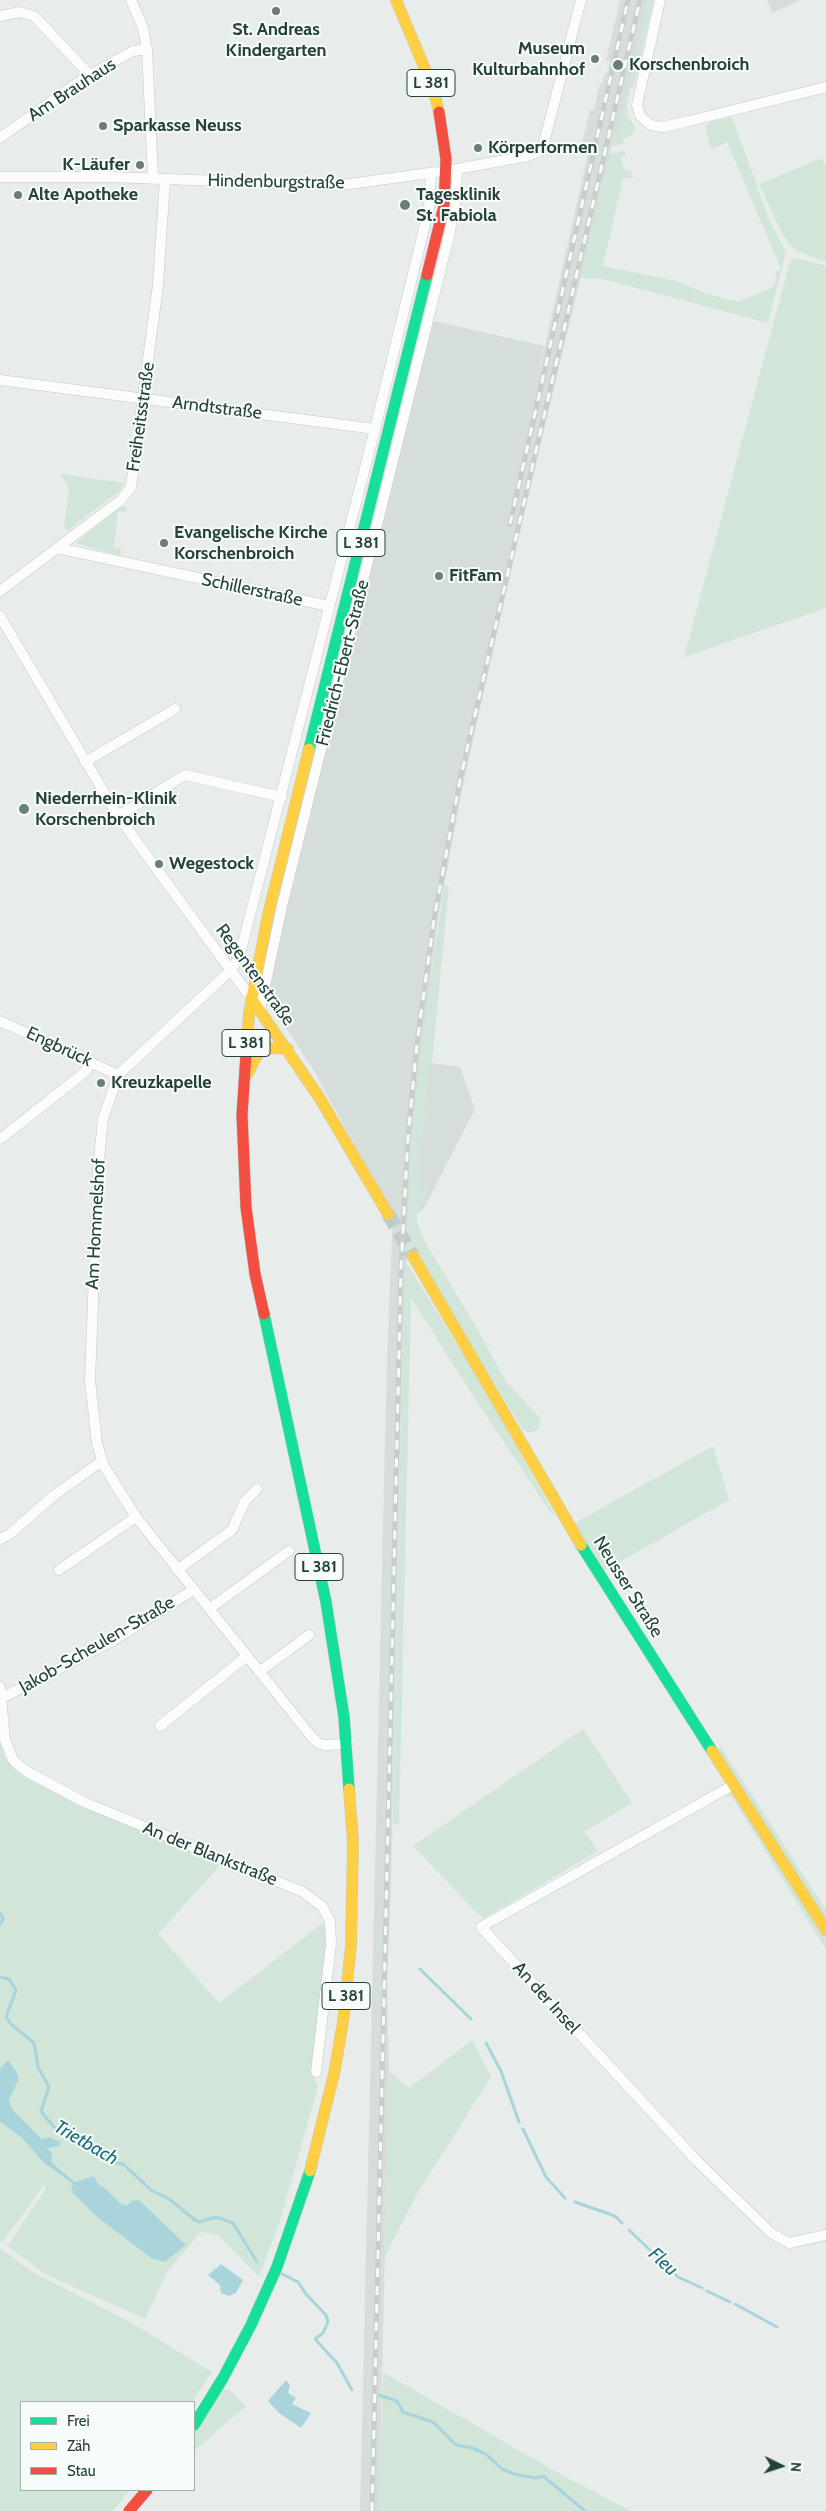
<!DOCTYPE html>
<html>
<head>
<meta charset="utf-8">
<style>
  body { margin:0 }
  #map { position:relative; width:826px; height:2511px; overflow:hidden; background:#e8edeb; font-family:Cabin,sans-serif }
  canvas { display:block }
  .legend { position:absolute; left:20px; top:2401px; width:175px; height:90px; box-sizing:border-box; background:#f7fbf9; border:1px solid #a3b1ad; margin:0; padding:6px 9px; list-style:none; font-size:15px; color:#24423a }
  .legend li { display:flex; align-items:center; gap:10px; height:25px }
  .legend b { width:25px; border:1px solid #a3b1ad }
  .north { position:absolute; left:756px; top:2441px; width:50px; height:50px; -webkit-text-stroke:4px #f7fbf9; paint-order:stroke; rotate:94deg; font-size:14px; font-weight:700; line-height:20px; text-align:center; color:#24423a }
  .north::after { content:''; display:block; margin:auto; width:18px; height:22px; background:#24423a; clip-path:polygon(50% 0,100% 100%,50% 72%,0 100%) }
</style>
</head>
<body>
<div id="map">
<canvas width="826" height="2511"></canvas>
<ul class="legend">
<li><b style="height:6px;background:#16e098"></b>Frei</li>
<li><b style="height:6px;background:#ffcf43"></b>Zäh</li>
<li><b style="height:6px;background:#f24e42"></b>Stau</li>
</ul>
<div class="north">N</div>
</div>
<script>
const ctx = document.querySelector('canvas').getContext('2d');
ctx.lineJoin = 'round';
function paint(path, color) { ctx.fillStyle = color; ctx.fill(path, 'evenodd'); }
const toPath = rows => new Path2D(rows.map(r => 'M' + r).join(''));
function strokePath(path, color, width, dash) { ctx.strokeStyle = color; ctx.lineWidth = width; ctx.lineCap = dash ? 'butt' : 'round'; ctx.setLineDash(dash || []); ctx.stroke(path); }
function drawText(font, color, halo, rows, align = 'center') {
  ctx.font = font + ' Cabin,sans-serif'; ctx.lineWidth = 4; ctx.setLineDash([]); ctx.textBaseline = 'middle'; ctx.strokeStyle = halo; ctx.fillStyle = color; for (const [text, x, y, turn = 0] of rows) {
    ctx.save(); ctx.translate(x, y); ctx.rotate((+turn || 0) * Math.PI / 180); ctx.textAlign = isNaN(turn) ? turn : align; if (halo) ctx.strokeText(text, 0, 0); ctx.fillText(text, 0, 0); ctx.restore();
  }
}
paint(toPath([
  [620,0,648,0,633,74,618,133,615,133,520,531,463,785,438,918,412,1137,402,1357,391,1892,387,1981,389,2071,379,2511,360,2511,387,1357,393,1216,313,1069,269,1002,268,982,403,429,434,321,544,346,536,386,589,149,581,148,585,131,590,110,594,110,600,83,602,83,605,73,607,73,610,61,606,60],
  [767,0,801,0,772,13],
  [432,1063,460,1067,475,1109,423,1210,417,1213,427,1190,417,1185,429,1068]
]), '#d6dedb');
paint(toPath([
  [648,0,654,0,634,86,630,89,627,106,628,117,635,127,632,136,623,138,623,144,612,146,615,133,618,133,633,74],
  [732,117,770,222,786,252,768,323,603,279,580,278,610,154,625,151,626,156,621,157,624,169,630,170,634,178,623,178,603,266,676,281,707,294,739,302,773,287,777,278,775,272,781,269,727,142,711,149,705,127,710,122],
  [822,158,826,167,826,262,797,251,789,244,782,233,759,184],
  [797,258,826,266,826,608,684,657,789,265,792,259],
  [60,474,110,481,125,483,121,490,67,531,64,527,69,488],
  [121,506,127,507,126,512,118,512,114,547,121,549,120,556,76,543],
  [444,885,449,886,432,1063,429,1068,417,1185,427,1189,417,1213,417,1222,423,1238,475,1325,505,1380,541,1419,538,1430,532,1432,527,1432,521,1427,413,1248,406,1260,412,1137,422,1042],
  [406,1262,477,1377,554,1513,552,1515,479,1405,411,1298,399,1824,393,1823,402,1357],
  [713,1446,729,1500,602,1572,575,1523],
  [583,1729,632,1803,584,1832,598,1851,483,1919,413,1846],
  [0,1741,5,1758,15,1771,34,1782,82,1806,222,1863,158,1934,219,2003,323,1923,327,1927,328,1933,312,2071,318,2087,280,2221,259,2277,218,2235,201,2232,167,2272,145,2319,47,2275,7,2246,46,2188,44,2185,2,2243,0,2241,0,2122,21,2137,44,2163,74,2184,71,2191,96,2216,151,2258,165,2262,185,2245,139,2200,127,2206,121,2204,105,2188,98,2184,95,2177,75,2182,58,2168,51,2161,47,2148,57,2142,43,2139,12,2109,9,2100,19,2079,18,2072,8,2060,0,2069],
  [721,1747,826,1910,826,1920,717,1750],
  [726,1793,732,1794,826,1936,826,1950,732,1797,724,1795],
  [472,2040,491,2077,417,2194,385,2256,389,2071,409,2088],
  [0,2248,32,2272,125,2319,212,2372,192,2402,21,2402,21,2490,130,2490,113,2511,0,2511],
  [383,2372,567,2478,631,2511,379,2511],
  [223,2389,229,2390,246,2406,194,2451,194,2433]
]), '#d1e6d8');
paint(toPath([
  [8,2060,17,2072,19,2079,9,2100,12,2109,42,2139,50,2137,60,2142,59,2146,47,2148,52,2154,51,2161,58,2168,75,2182,94,2176,98,2184,105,2188,121,2204,127,2206,131,2201,139,2200,186,2245,165,2262,151,2258,96,2216,71,2191,73,2184,44,2163,21,2137,0,2122,0,2069],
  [221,2264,243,2280,236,2293,229,2296,221,2293,220,2285,208,2275],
  [286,2380,290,2385,288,2393,296,2398,292,2404,311,2413,301,2428,279,2413,268,2401]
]), '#a9d4db');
strokePath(toPath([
  [0,1913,3,1919,0,1924],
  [420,1969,471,2019],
  [0,1977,9,1979,16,1990,6,2017,11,2024,34,2043,38,2067,49,2087,41,2111,47,2119,55,2128,74,2134,116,2163,123,2164,151,2190,169,2199,195,2220,199,2222,216,2217,233,2223,257,2262],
  [486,2043,501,2071,519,2122],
  [523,2129,546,2177,565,2198],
  [575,2202,615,2216,622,2223],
  [629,2230,678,2277,702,2288],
  [282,2274,298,2282,306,2294,326,2315,328,2322,323,2333,315,2339,337,2363,352,2390],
  [707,2291,730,2302],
  [735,2304,777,2327],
  [379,2395,397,2401,403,2412,433,2422,456,2445,472,2448,486,2454,502,2469,514,2474,536,2478,543,2476,585,2511]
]), '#a9d4db', 3);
strokePath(toPath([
  [388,1214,413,1256]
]), '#c1cbc8', 14, [14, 7]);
const street = toPath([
  [131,0,143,28,147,49,153,179],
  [660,0,637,105,640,116,651,125,662,127,689,121,826,87],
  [0,16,20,12,34,16,90,75],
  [0,138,83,79,133,51,147,49],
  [451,170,528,156,542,150,581,0],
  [0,177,111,177,325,185,349,184,437,172],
  [0,380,375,429],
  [57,548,329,606],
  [0,591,121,500,131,487,158,285,165,179],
  [0,616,118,816,251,998],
  [85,762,175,709],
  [118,816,185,775,282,797],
  [260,1010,282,906,449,236,456,197,457,169],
  [0,1021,118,1075],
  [0,1139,85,1072,91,1062],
  [0,1539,10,1534,53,1496,102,1461],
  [59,1570,136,1517],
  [177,1570,232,1530,245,1501,257,1489],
  [209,1609,289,1551],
  [259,1672,309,1635],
  [0,1687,5,1740,13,1760,26,1771,84,1802,303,1892,322,1906,330,1921,331,1944,316,2072],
  [0,1699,114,1640,193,1590],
  [160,1726,247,1656],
  [347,1744,325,1745,318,1743,311,1736,136,1517,104,1466,97,1444,90,1380,98,1170,103,1119,118,1075,230,971,239,958,375,429,429,208,431,173],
  [733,1785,481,1927,697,2161,771,2233,789,2243,826,2235]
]);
const fast = toPath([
  [309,749,427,275],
  [264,1314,326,1602,344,1717,349,1789],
  [581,1545,712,1751],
  [194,2425,223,2378,251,2325,277,2267,310,2171]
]);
const slow = toPath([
  [396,0,433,88,439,112],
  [251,998,319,1097,388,1214],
  [247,1039,249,1014,268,915,309,749],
  [247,1075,256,1057,262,1051,272,1048,288,1049],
  [413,1256,581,1545],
  [712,1751,826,1930],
  [310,2171,334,2074,343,2022,351,1946,353,1841,349,1789]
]);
const jam = toPath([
  [427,275,444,206,446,159,439,112],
  [247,1039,242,1115,246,1207,255,1274,264,1314],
  [129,2511,147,2490]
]);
strokePath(street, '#c5cac8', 11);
strokePath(fast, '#c3cbc8', 12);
strokePath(slow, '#c3cbc8', 12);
strokePath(jam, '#c3cbc8', 12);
strokePath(street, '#fcfcfc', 10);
strokePath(fast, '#16e098', 11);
strokePath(slow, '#ffcf43', 11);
strokePath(jam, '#f24e42', 11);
const rail = toPath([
  [510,524,628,0],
  [372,2511,401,1268,408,1137,417,1043,434,919,460,780,640,0]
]);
strokePath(rail, '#c9cdcc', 5);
strokePath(rail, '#f7fbf9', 3, [9]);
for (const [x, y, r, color] of [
  [276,11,5,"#697e78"],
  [595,59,5,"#697e78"],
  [618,65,6,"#697e78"],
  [103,126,5,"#697e78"],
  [478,148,5,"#697e78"],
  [140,165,5,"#697e78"],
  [18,195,5,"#697e78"],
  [405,205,6,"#697e78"],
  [164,543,5,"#697e78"],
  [439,576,5,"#697e78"],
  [24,809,6,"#697e78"],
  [159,864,5,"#697e78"],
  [101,1083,5,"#697e78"]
]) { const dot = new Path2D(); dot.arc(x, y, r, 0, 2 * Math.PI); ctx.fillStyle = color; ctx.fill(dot); strokePath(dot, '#f7fbf9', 2); }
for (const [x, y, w] of [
  [431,83,48],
  [361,543,48],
  [246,1043,48],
  [319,1567,48],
  [346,1996,48]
]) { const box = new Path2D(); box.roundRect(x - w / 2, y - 13.5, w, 27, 4); ctx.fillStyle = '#f7fbf9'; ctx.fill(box); strokePath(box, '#24423a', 1); }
drawText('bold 16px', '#24423a', null, [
  ["L 381",431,83],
  ["L 381",361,543],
  ["L 381",246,1043],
  ["L 381",319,1567],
  ["L 381",346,1996]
]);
drawText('bold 18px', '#24423a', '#f7fbf9', [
  ["St. Andreas",276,30,"center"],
  ["Kindergarten",276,51,"center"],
  ["Museum",585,49,"right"],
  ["Kulturbahnhof",585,70,"right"],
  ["Korschenbroich",629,65],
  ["Sparkasse Neuss",113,126],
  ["Körperformen",488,148],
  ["K-Läufer",130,165,"right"],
  ["Alte Apotheke",28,195],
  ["Tagesklinik",416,195],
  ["St. Fabiola",416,216],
  ["Evangelische Kirche",174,533],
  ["Korschenbroich",174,554],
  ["FitFam",449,576],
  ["Niederrhein-Klinik",35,799],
  ["Korschenbroich",35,820],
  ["Wegestock",169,864],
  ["Kreuzkapelle",111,1083]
], 'left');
drawText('18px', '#24423a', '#f7fbf9', [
  ["Am Brauhaus",72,90,-33],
  ["Hindenburgstraße",276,182,1],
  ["Arndtstraße",217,408,7],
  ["Freiheitsstraße",141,417,-82],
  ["Schillerstraße",252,590,12],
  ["Friedrich-Ebert-Straße",343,663,-76],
  ["Regentenstraße",255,975,54],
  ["Engbrück",59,1047,25],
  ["Am Hommelshof",96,1224,-87],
  ["Neusser Straße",628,1587,58],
  ["Jakob-Scheulen-Straße",97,1645,-30],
  ["An der Blankstraße",210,1854,22],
  ["An der Insel",546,1998,48]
]);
drawText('italic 19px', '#1c6f80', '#f7fbf9', [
  ["Trietbach",86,2143,30],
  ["Fleu",663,2262,42]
]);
</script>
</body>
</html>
